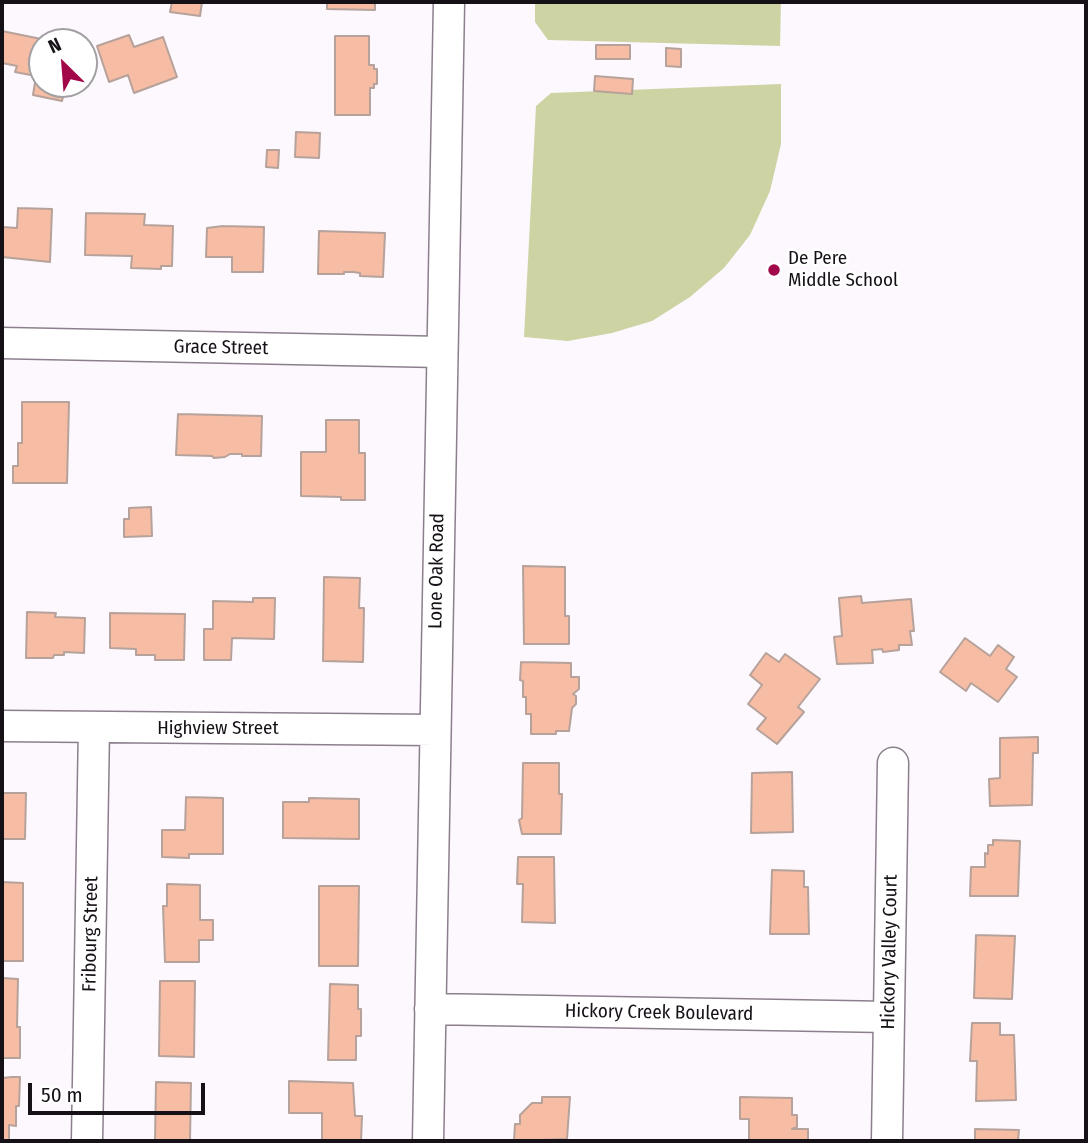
<!DOCTYPE html>
<html>
<head>
<meta charset="utf-8">
<style>
  body { margin:0 }
  #map { position:relative; width:1088px; height:1143px; overflow:hidden; background:#fdf7fe; font-family:"Fira Sans Condensed",sans-serif }
  canvas { display:block }
  .frame { position:absolute; inset:0; border:4px solid #161117; pointer-events:none }
  .north { position:absolute; left:28px; top:28px; width:70px; height:70px; box-sizing:border-box; background:#fff; border:2px solid #a2a0a2; border-radius:50%; rotate:335deg; font-size:19px; font-weight:700; line-height:28px; text-align:center; color:#161117 }
  .north::after { content:''; display:block; margin:auto; width:24px; height:32px; background:#a10749; clip-path:polygon(50% 0,100% 100%,50% 72%,0 100%) }
  .scale { position:absolute; left:28px; top:1083px; width:177px; height:32px; box-sizing:border-box; border:4px solid #161117; border-top:0; padding-left:9px; font-size:21px; line-height:24px; white-space:nowrap; color:#161117; -webkit-text-stroke:5px #fff; paint-order:stroke }
</style>
</head>
<body>
<div id="map">
<canvas width="1088" height="1143"></canvas>
<div class="frame"></div>
<div class="north">N</div>
<div class="scale">50 m</div>
</div>
<script>
const ctx = document.querySelector('canvas').getContext('2d');
ctx.lineJoin = 'round';
function paint(path, color) { ctx.fillStyle = color; ctx.fill(path, 'evenodd'); }
const toPath = rows => new Path2D(rows.map(r => 'M' + r).join(''));
function strokePath(path, color, width, dash) { ctx.strokeStyle = color; ctx.lineWidth = width; ctx.lineCap = dash ? 'butt' : 'round'; ctx.setLineDash(dash || []); ctx.stroke(path); }
function drawText(font, color, halo, rows, align = 'center') {
  ctx.font = font + ' "Fira Sans Condensed",sans-serif'; ctx.lineWidth = 5; ctx.setLineDash([]); ctx.textBaseline = 'middle'; ctx.strokeStyle = halo; ctx.fillStyle = color; for (const [text, x, y, turn = 0] of rows) {
    ctx.save(); ctx.translate(x, y); ctx.rotate((+turn || 0) * Math.PI / 180); ctx.textAlign = isNaN(turn) ? turn : align; if (halo) ctx.strokeText(text, 0, 0); ctx.fillText(text, 0, 0); ctx.restore();
  }
}
paint(toPath([
  [535,2,781,2,780,46,548,40,535,22],
  [781,84,781,144,770,191,750,235,724,268,690,297,652,321,612,333,568,341,524,337,536,106,551,93]
]), '#ced3a4');
const building = toPath([
  [172,2,202,2,200,16,170,12,172,2],
  [327,2,375,2,375,10,327,9,327,2],
  [2,31,56,42,42,42,42,84,66,84,62,101,33,95,36,76,15,72,17,66,2,63,2,31],
  [129,35,134,47,163,37,177,77,134,93,128,75,109,82,97,46,129,35],
  [335,36,369,36,369,65,374,65,374,69,377,69,377,84,374,84,374,88,370,88,370,115,335,115,335,36],
  [596,45,630,45,630,59,596,59,596,45],
  [666,48,681,49,681,67,666,66,666,48],
  [595,76,633,79,632,94,594,91,595,76],
  [296,132,320,133,319,158,295,157,296,132],
  [267,150,279,150,278,168,266,167,267,150],
  [18,208,52,209,50,262,2,257,2,227,17,228,18,208],
  [86,213,145,214,144,225,173,226,172,266,161,266,161,269,131,268,132,256,85,255,86,213],
  [223,226,264,227,263,272,232,272,232,257,206,257,207,228,223,226],
  [319,231,385,233,383,277,360,276,360,273,353,272,344,272,344,274,318,274,319,231],
  [22,402,69,402,67,483,13,483,13,466,18,466,18,443,22,443,22,402],
  [178,414,262,416,261,456,242,456,242,454,230,454,225,457,214,458,212,456,176,455,178,414],
  [326,420,359,420,359,453,365,453,365,500,341,500,341,497,301,496,301,452,326,452,326,420],
  [151,507,152,536,124,537,124,519,129,519,129,508,151,507],
  [523,566,565,567,565,616,569,616,569,644,524,644,523,566],
  [324,577,360,578,359,608,364,608,363,662,323,661,324,577],
  [861,596,862,603,911,599,914,631,910,631,912,645,899,645,899,650,883,652,882,649,872,650,873,663,837,664,834,637,842,636,839,598,861,596],
  [253,598,275,598,274,639,232,638,231,660,204,660,204,629,213,629,213,601,253,602,253,598],
  [27,612,56,613,55,617,85,618,84,653,64,652,64,655,54,655,53,658,26,658,27,612],
  [110,613,185,614,184,660,155,660,155,655,136,655,136,649,110,648,110,613],
  [965,638,990,656,998,645,1014,657,1006,669,1017,677,998,702,971,683,966,691,940,672,965,638],
  [766,653,779,662,785,654,820,679,798,707,804,712,777,744,757,729,766,718,748,704,762,685,750,675,766,653],
  [521,662,571,663,571,677,579,677,579,689,573,694,576,696,576,704,572,708,569,731,556,731,556,734,531,734,531,714,526,714,526,697,523,697,523,681,520,680,521,662],
  [1038,737,1038,753,1033,753,1032,805,990,806,989,779,1000,778,1000,738,1038,737],
  [523,763,559,763,559,794,562,794,561,834,522,834,519,820,522,818,523,763],
  [792,772,793,832,751,833,752,773,792,772],
  [2,793,26,793,25,839,2,839,2,793],
  [186,797,223,798,223,854,189,854,189,858,162,857,162,830,185,830,186,797],
  [309,798,359,799,359,839,283,838,283,802,309,802,309,798],
  [993,840,1020,841,1018,896,970,896,971,867,985,867,985,853,988,854,988,845,993,845,993,840],
  [518,857,554,857,555,923,522,922,523,884,517,884,518,857],
  [772,870,804,871,804,887,808,887,809,934,770,934,772,870],
  [2,882,23,883,23,961,2,961,2,882],
  [167,884,200,885,200,920,213,920,213,940,199,940,199,962,165,962,163,906,167,906,167,884],
  [319,886,359,886,358,966,319,966,319,886],
  [976,935,1015,936,1012,999,974,998,976,935],
  [2,978,18,979,17,1027,20,1027,20,1058,2,1058,2,978],
  [160,981,195,981,194,1057,159,1056,160,981],
  [330,984,358,985,358,1009,361,1009,361,1036,356,1036,356,1060,328,1060,330,984],
  [972,1023,1000,1023,1000,1035,1014,1035,1016,1100,976,1101,977,1061,970,1061,972,1023],
  [12,1077,20,1077,19,1106,16,1106,16,1126,9,1125,9,1141,2,1141,2,1078,12,1077],
  [289,1081,353,1083,355,1116,362,1116,361,1141,322,1141,322,1113,289,1113,289,1081],
  [156,1082,191,1083,190,1141,155,1141,156,1082],
  [542,1097,570,1097,567,1139,514,1141,515,1124,520,1124,520,1115,532,1103,542,1103,542,1097],
  [740,1097,792,1098,792,1115,797,1115,797,1127,792,1129,808,1129,808,1141,749,1141,749,1119,740,1119,740,1097],
  [975,1129,1019,1130,1018,1141,975,1141,975,1129]
]);
paint(building, '#f6bda4');
strokePath(building, '#b6a29a', 2);
const minor = toPath([
  [2,343,441,352],
  [2,726,435,730],
  [430,1009,889,1017],
  [87,1141,94,727],
  [428,1141,449,2],
  [887,1141,893,763]
]);
strokePath(minor, '#8c7f8d', 33);
strokePath(minor, '#fff', 30);
for (const [x, y, r, color] of [
  [774,270,7,"#a10749"]
]) { const dot = new Path2D(); dot.arc(x, y, r, 0, 2 * Math.PI); ctx.fillStyle = color; ctx.fill(dot); strokePath(dot, '#fff', 2.5); }
drawText('19px', '#161117', '#fff', [
  ["De Pere",788,259],
  ["Middle School",788,281]
], 'left');
drawText('19px', '#161117', '#fff', [
  ["Grace Street",221,348,1],
  ["Lone Oak Road",437,571,-89],
  ["Highview Street",218,729],
  ["Fribourg Street",91,934,-89],
  ["Hickory Valley Court",890,952,-89],
  ["Hickory Creek Boulevard",659,1013,1]
]);
</script>
</body>
</html>
